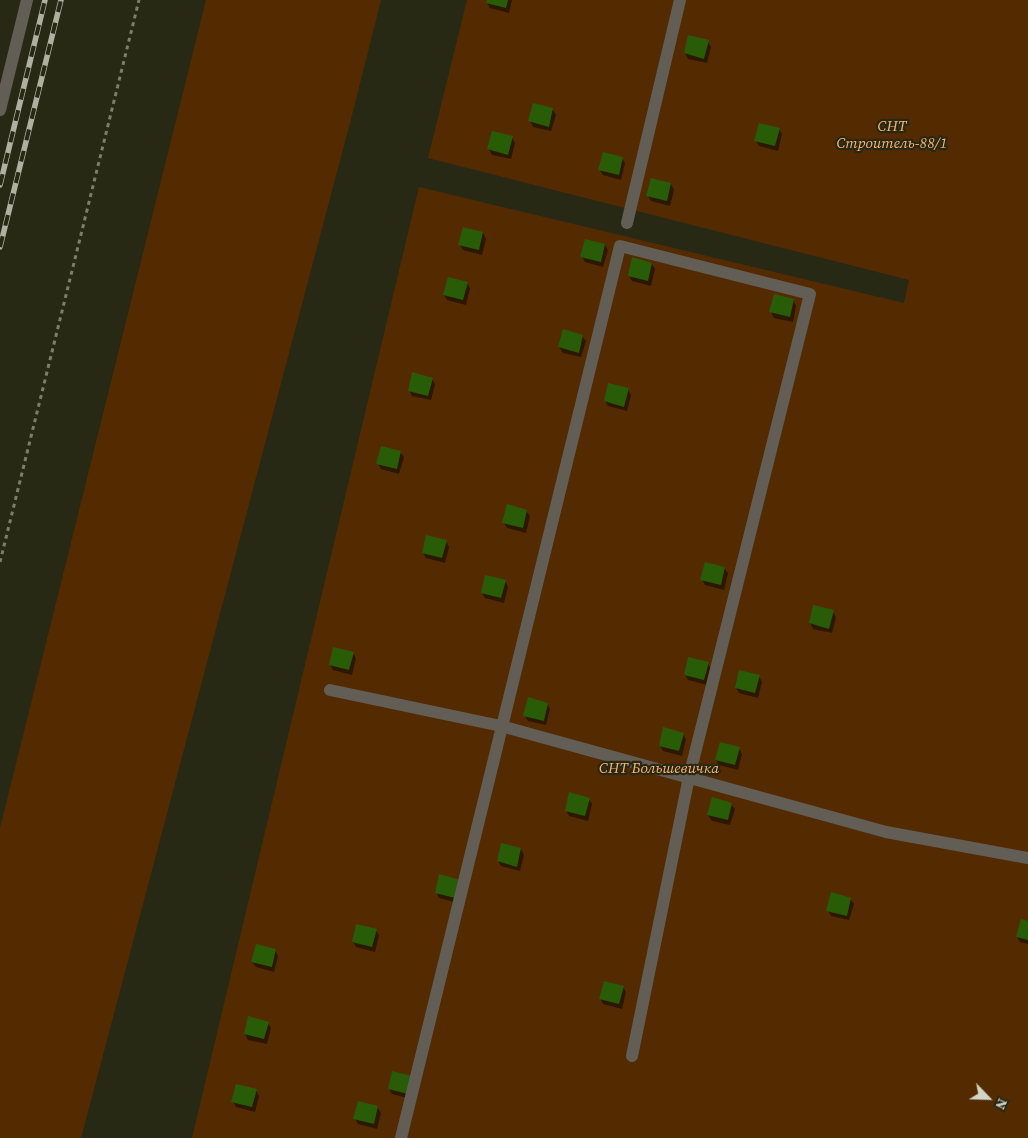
<!DOCTYPE html>
<html>
<head>
<meta charset="utf-8">
<style>
  body { margin:0 }
  #map { position:relative; width:1028px; height:1138px; overflow:hidden; background:#282914; font-family:"Source Serif 4",serif }
  canvas { display:block }
  .north { position:absolute; left:963px; top:1073px; width:50px; height:50px; -webkit-text-stroke:4px #282914; paint-order:stroke; rotate:114deg; font-size:14px; font-weight:700; line-height:20px; text-align:center; color:#d2d4c7 }
  .north::after { content:''; display:block; margin:auto; width:18px; height:22px; background:#d2d4c7; clip-path:polygon(50% 0,100% 100%,50% 72%,0 100%) }
</style>
</head>
<body>
<div id="map">
<canvas width="1028" height="1138"></canvas>
<div class="north">N</div>
</div>
<script>
const ctx = document.querySelector('canvas').getContext('2d');
ctx.lineJoin = 'round';
function paint(path, color) { ctx.fillStyle = color; ctx.fill(path, 'evenodd'); }
const toPath = rows => new Path2D(rows.map(r => 'M' + r).join(''));
function strokePath(path, color, width, dash) { ctx.strokeStyle = color; ctx.lineWidth = width; ctx.lineCap = dash ? 'butt' : 'round'; ctx.setLineDash(dash || []); ctx.stroke(path); }
function drawText(font, color, halo, rows, align = 'center') {
  ctx.font = font + ' "Source Serif 4",serif'; ctx.lineWidth = 4.5; ctx.setLineDash([]); ctx.textBaseline = 'middle'; ctx.strokeStyle = halo; ctx.fillStyle = color; for (const [text, x, y, turn = 0] of rows) {
    ctx.save(); ctx.translate(x, y); ctx.rotate((+turn || 0) * Math.PI / 180); ctx.textAlign = isNaN(turn) ? turn : align; if (halo) ctx.strokeText(text, 0, 0); ctx.fillText(text, 0, 0); ctx.restore();
  }
}
paint(toPath([
  [206,0,381,0,351,119,81,1138,0,1138,0,828],
  [467,0,1028,0,1028,1138,192,1138,419,187,904,303,909,280,428,158]
]), '#542b00');
paint(toPath([
  [488,0,512,0,509,13,490,8,487,3],
  [708,42,711,47,707,63,688,59,685,53],
  [553,110,556,115,551,131,533,127,530,121],
  [779,129,782,134,778,151,759,146,756,141],
  [512,138,515,143,511,159,492,155,489,149],
  [622,158,625,163,621,180,603,175,600,170],
  [671,184,674,190,670,206,651,201,648,196],
  [483,233,486,239,482,255,463,250,460,245],
  [605,245,608,250,603,267,585,262,582,257],
  [652,264,655,269,651,286,632,281,629,276],
  [467,283,470,288,466,305,447,300,444,295],
  [793,300,796,306,793,322,774,318,771,312],
  [582,336,586,341,581,357,563,353,559,347],
  [432,379,435,384,431,400,412,396,409,390],
  [628,389,631,395,627,411,608,406,605,401],
  [400,452,404,457,399,474,381,469,378,464],
  [526,511,530,516,526,533,507,528,504,523],
  [446,541,449,547,445,563,426,558,423,553],
  [724,568,728,573,724,590,705,585,702,580],
  [505,581,508,587,504,603,485,598,482,593],
  [833,612,836,617,832,633,813,629,810,623],
  [353,653,356,658,352,675,333,670,330,665],
  [708,663,711,669,707,685,688,680,685,675],
  [759,676,762,682,758,698,739,693,736,688],
  [547,704,550,709,546,725,528,721,524,715],
  [683,734,686,739,682,756,663,751,660,745],
  [739,748,742,754,738,770,719,765,716,760],
  [589,799,592,804,588,821,569,816,566,810],
  [731,804,735,809,730,825,712,821,708,815],
  [521,849,524,855,520,871,501,866,498,861],
  [459,881,458,903,439,898,436,892],
  [850,899,854,904,849,920,831,916,828,910],
  [1028,922,1028,944,1020,942,1017,937],
  [376,930,379,935,375,952,356,947,353,942],
  [275,950,278,956,274,972,256,967,252,962],
  [623,987,626,992,622,1009,603,1004,600,998],
  [268,1023,271,1028,267,1044,248,1040,245,1034],
  [412,1077,411,1099,392,1094,389,1089],
  [256,1090,259,1096,255,1112,236,1107,233,1102],
  [377,1107,381,1113,377,1129,358,1124,355,1119]
]), '#0007');
paint(toPath([
  [487,0,508,0,506,8,486,3],
  [688,35,709,40,704,59,684,53],
  [533,103,553,108,549,127,528,121],
  [759,123,780,128,775,146,754,141],
  [492,131,513,136,508,155,487,149],
  [603,152,623,157,619,175,598,170],
  [651,178,671,183,667,201,646,196],
  [463,227,483,232,479,250,458,245],
  [585,239,605,244,601,262,580,257],
  [632,257,652,263,648,281,628,276],
  [448,277,468,282,463,300,443,295],
  [774,294,794,299,790,317,769,312],
  [563,329,583,335,579,353,558,347],
  [412,372,433,378,428,396,408,391],
  [608,383,629,388,624,407,604,401],
  [381,446,401,451,397,469,376,464],
  [507,504,527,510,523,528,502,523],
  [426,535,447,540,442,558,422,553],
  [705,562,725,567,721,585,700,580],
  [485,575,506,580,501,598,481,593],
  [813,605,834,610,829,629,809,623],
  [333,647,354,652,349,670,329,665],
  [688,657,709,662,704,680,684,675],
  [739,670,760,675,755,693,735,688],
  [528,697,548,703,544,721,523,716],
  [663,727,684,733,679,751,659,746],
  [720,742,740,747,735,765,715,760],
  [569,792,590,798,585,816,565,811],
  [712,797,732,803,728,820,707,815],
  [501,843,521,848,517,867,497,861],
  [439,874,460,880,455,898,435,893],
  [831,892,851,898,847,916,826,911],
  [1021,919,1028,921,1028,940,1016,937],
  [356,924,377,929,372,947,352,942],
  [256,944,276,949,272,967,251,962],
  [604,981,624,986,619,1004,599,999],
  [248,1016,269,1022,264,1039,244,1034],
  [392,1071,412,1076,408,1094,388,1089],
  [236,1084,257,1089,252,1107,231,1102],
  [358,1101,378,1106,374,1124,353,1119]
]), '#295c07');
strokePath(toPath([
  [0,562,139,0]
]), '#7c7e6d', 3, [4, 4]);
strokePath(toPath([
  [0,110,27,0],
  [627,223,680,0],
  [401,1138,620,246,810,294,689,777,632,1056]
]), '#635e55', 12);
strokePath(toPath([
  [330,690,501,726,886,832,1028,858]
]), '#635e55', 12);
const rail = toPath([
  [0,185,45,0],
  [0,247,61,0]
]);
strokePath(rail, '#afb0a2', 5.5);
strokePath(rail, '#282914', 4, [11]);
drawText('italic 15px', '#feb070', '#282914', [
  ["СНТ",892,127],
  ["Строитель-88/1",892,144],
  ["СНТ Большевичка",659,769]
]);
</script>
</body>
</html>
